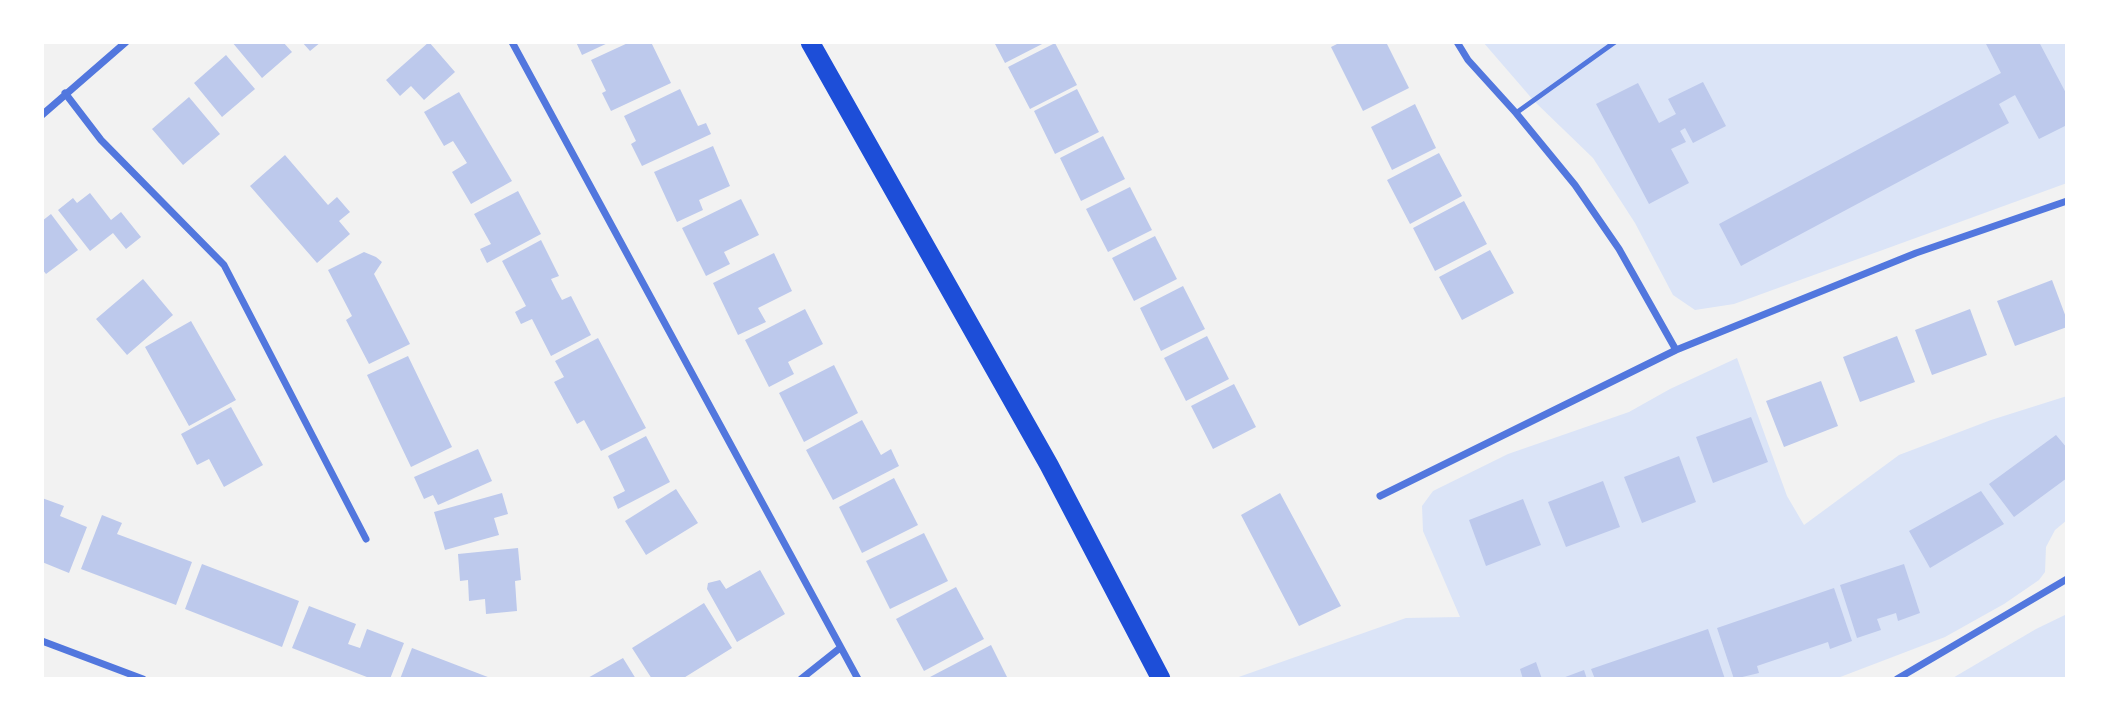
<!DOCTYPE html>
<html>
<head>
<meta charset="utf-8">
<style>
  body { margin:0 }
  #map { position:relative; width:2109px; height:721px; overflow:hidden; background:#f2f2f2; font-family:"Roboto Condensed",sans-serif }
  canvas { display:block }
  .frame { position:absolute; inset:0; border:44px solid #fff; pointer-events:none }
</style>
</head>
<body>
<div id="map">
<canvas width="2109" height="721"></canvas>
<div class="frame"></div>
</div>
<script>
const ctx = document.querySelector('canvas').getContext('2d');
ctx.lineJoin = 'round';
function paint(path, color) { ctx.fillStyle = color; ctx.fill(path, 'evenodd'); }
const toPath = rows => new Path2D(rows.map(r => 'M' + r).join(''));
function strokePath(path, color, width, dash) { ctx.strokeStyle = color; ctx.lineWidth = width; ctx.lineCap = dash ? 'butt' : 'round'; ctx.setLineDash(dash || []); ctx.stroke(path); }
paint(toPath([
  [1483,42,2067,42,2067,183,1734,304,1695,310,1673,295,1635,223,1593,158,1534,101],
  [1737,358,1787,496,1804,525,1899,455,1991,420,2067,396,2067,520,2055,530,2046,547,2045,572,2039,580,2004,604,1945,637,1835,679,1233,679,1406,618,1460,617,1423,531,1422,506,1433,491,1508,454,1629,412,1670,389],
  [2067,614,2067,679,1951,679,2036,629]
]), '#dbe4f7');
paint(toPath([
  [232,42,283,42,292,52,262,78],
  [302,42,321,42,310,51],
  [429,42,455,72,424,100,411,86,400,96,386,80],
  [576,42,610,42,582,55],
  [630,42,651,42,671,83,611,111,602,93,606,91,591,60],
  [994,42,1046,42,1005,63],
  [1341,42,1386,42,1409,88,1363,111,1331,47],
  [1985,42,2039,42,2067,95,2067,125,2039,139,2015,95,1999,104,2009,123,1741,266,1719,224,2001,73],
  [1055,43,1077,85,1030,109,1008,67],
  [226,55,255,89,222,117,194,83],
  [1703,82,1726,126,1693,143,1685,128,1680,131,1686,142,1671,149,1689,183,1649,204,1596,104,1638,83,1659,123,1676,114,1668,99],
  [680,89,698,126,706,123,711,134,642,166,631,144,636,141,624,116],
  [1077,89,1099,132,1055,154,1034,111],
  [459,92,512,181,471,204,452,172,467,163,453,141,444,146,424,112],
  [189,97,220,134,183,165,152,129],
  [1415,104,1436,148,1392,170,1371,127],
  [1103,136,1125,179,1081,201,1060,158],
  [713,146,730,186,699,200,703,210,677,222,654,172],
  [1439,153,1462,196,1410,224,1387,180],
  [285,155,328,205,337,197,350,212,339,221,350,234,317,263,250,186],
  [1130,187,1152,230,1108,252,1086,209],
  [518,191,541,234,487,263,480,249,491,244,474,214],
  [90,193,111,220,121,212,141,237,126,249,113,233,90,251,58,210,73,198,77,203],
  [741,199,759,235,724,252,730,264,706,276,682,228],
  [1464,201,1487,244,1435,271,1413,228],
  [51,214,78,250,46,274,42,269,42,221],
  [1155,236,1177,279,1134,301,1112,258],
  [541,240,559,276,551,279,557,291,562,300,571,296,591,335,551,356,532,319,521,324,515,312,526,306,502,261],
  [1490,250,1514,293,1462,320,1439,277],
  [364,252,376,257,382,262,374,274,410,344,369,364,346,320,352,316,328,270],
  [774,253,792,291,758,308,766,322,738,335,713,283],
  [143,279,173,315,127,355,96,319],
  [2052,280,2067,320,2067,327,2015,346,1997,301],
  [1183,286,1205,329,1161,351,1140,308],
  [805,309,823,344,788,362,794,374,769,387,745,340],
  [1970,309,1987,355,1932,375,1915,330],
  [191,321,236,400,189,426,145,347],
  [1207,336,1229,379,1186,401,1164,358],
  [1897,336,1915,382,1860,402,1843,357],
  [598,338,646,428,601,451,584,420,577,424,554,382,564,377,555,361],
  [408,356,452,447,411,467,367,375],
  [834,365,858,413,804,442,779,393],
  [1821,381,1838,426,1784,447,1766,401],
  [1234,384,1256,427,1213,449,1191,406],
  [231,407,263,465,224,487,209,459,197,465,181,434],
  [1751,417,1768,462,1713,483,1696,437],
  [862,420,881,455,891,449,899,466,833,500,806,450],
  [2056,435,2067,448,2067,478,2014,517,1989,484],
  [646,436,670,482,618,509,613,497,625,491,608,456],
  [478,449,492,481,438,505,433,495,424,499,414,477],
  [1679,456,1696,502,1642,523,1624,477],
  [894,478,918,525,862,553,839,507],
  [1603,481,1620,527,1566,547,1548,502],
  [676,489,698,523,646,555,625,521],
  [1981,491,2004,524,1930,568,1909,531],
  [502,493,508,514,494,518,499,535,445,550,434,512],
  [1280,493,1341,606,1299,626,1241,515],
  [42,498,64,506,60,516,87,527,69,573,42,562],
  [1523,499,1541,545,1486,566,1469,520],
  [102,515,122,523,117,534,192,562,176,605,81,569],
  [924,533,948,581,890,609,866,561],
  [518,548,521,580,515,581,517,611,486,614,485,599,469,601,468,580,460,581,458,554],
  [202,564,299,601,282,647,185,609],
  [1904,564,1920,613,1898,621,1896,613,1877,619,1881,630,1857,638,1840,585],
  [760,570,785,614,737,642,707,589,708,583,720,580,726,589],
  [956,587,984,639,924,671,896,619],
  [1834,588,1852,641,1830,649,1828,642,1757,666,1759,673,1734,679,1717,628],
  [704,603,732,648,682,679,652,679,632,648],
  [309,606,356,624,348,644,360,648,367,629,404,643,390,679,372,679,292,648],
  [1708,629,1725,679,1595,679,1591,669],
  [991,645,1008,679,931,679,930,677],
  [412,648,459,666,493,679,400,679],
  [623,658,636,679,586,679],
  [1536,662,1542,679,1523,679,1520,669],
  [1584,670,1587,679,1560,679]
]), '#bdc9ec');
strokePath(toPath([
  [1516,113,1615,42]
]), '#5277de', 5);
strokePath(toPath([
  [512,42,858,679],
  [1457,42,1468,60,1516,113,1575,185,1619,249,1676,350,1916,253,2067,201],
  [65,93,101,140,224,265,366,539],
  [42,115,126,42],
  [1380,496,1676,350],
  [42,641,143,679],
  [801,679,840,648],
  [1897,679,2067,579]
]), '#5277de', 7);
strokePath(toPath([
  [810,42,1049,465,1161,679]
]), '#1d4ed8', 19);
</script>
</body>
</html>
